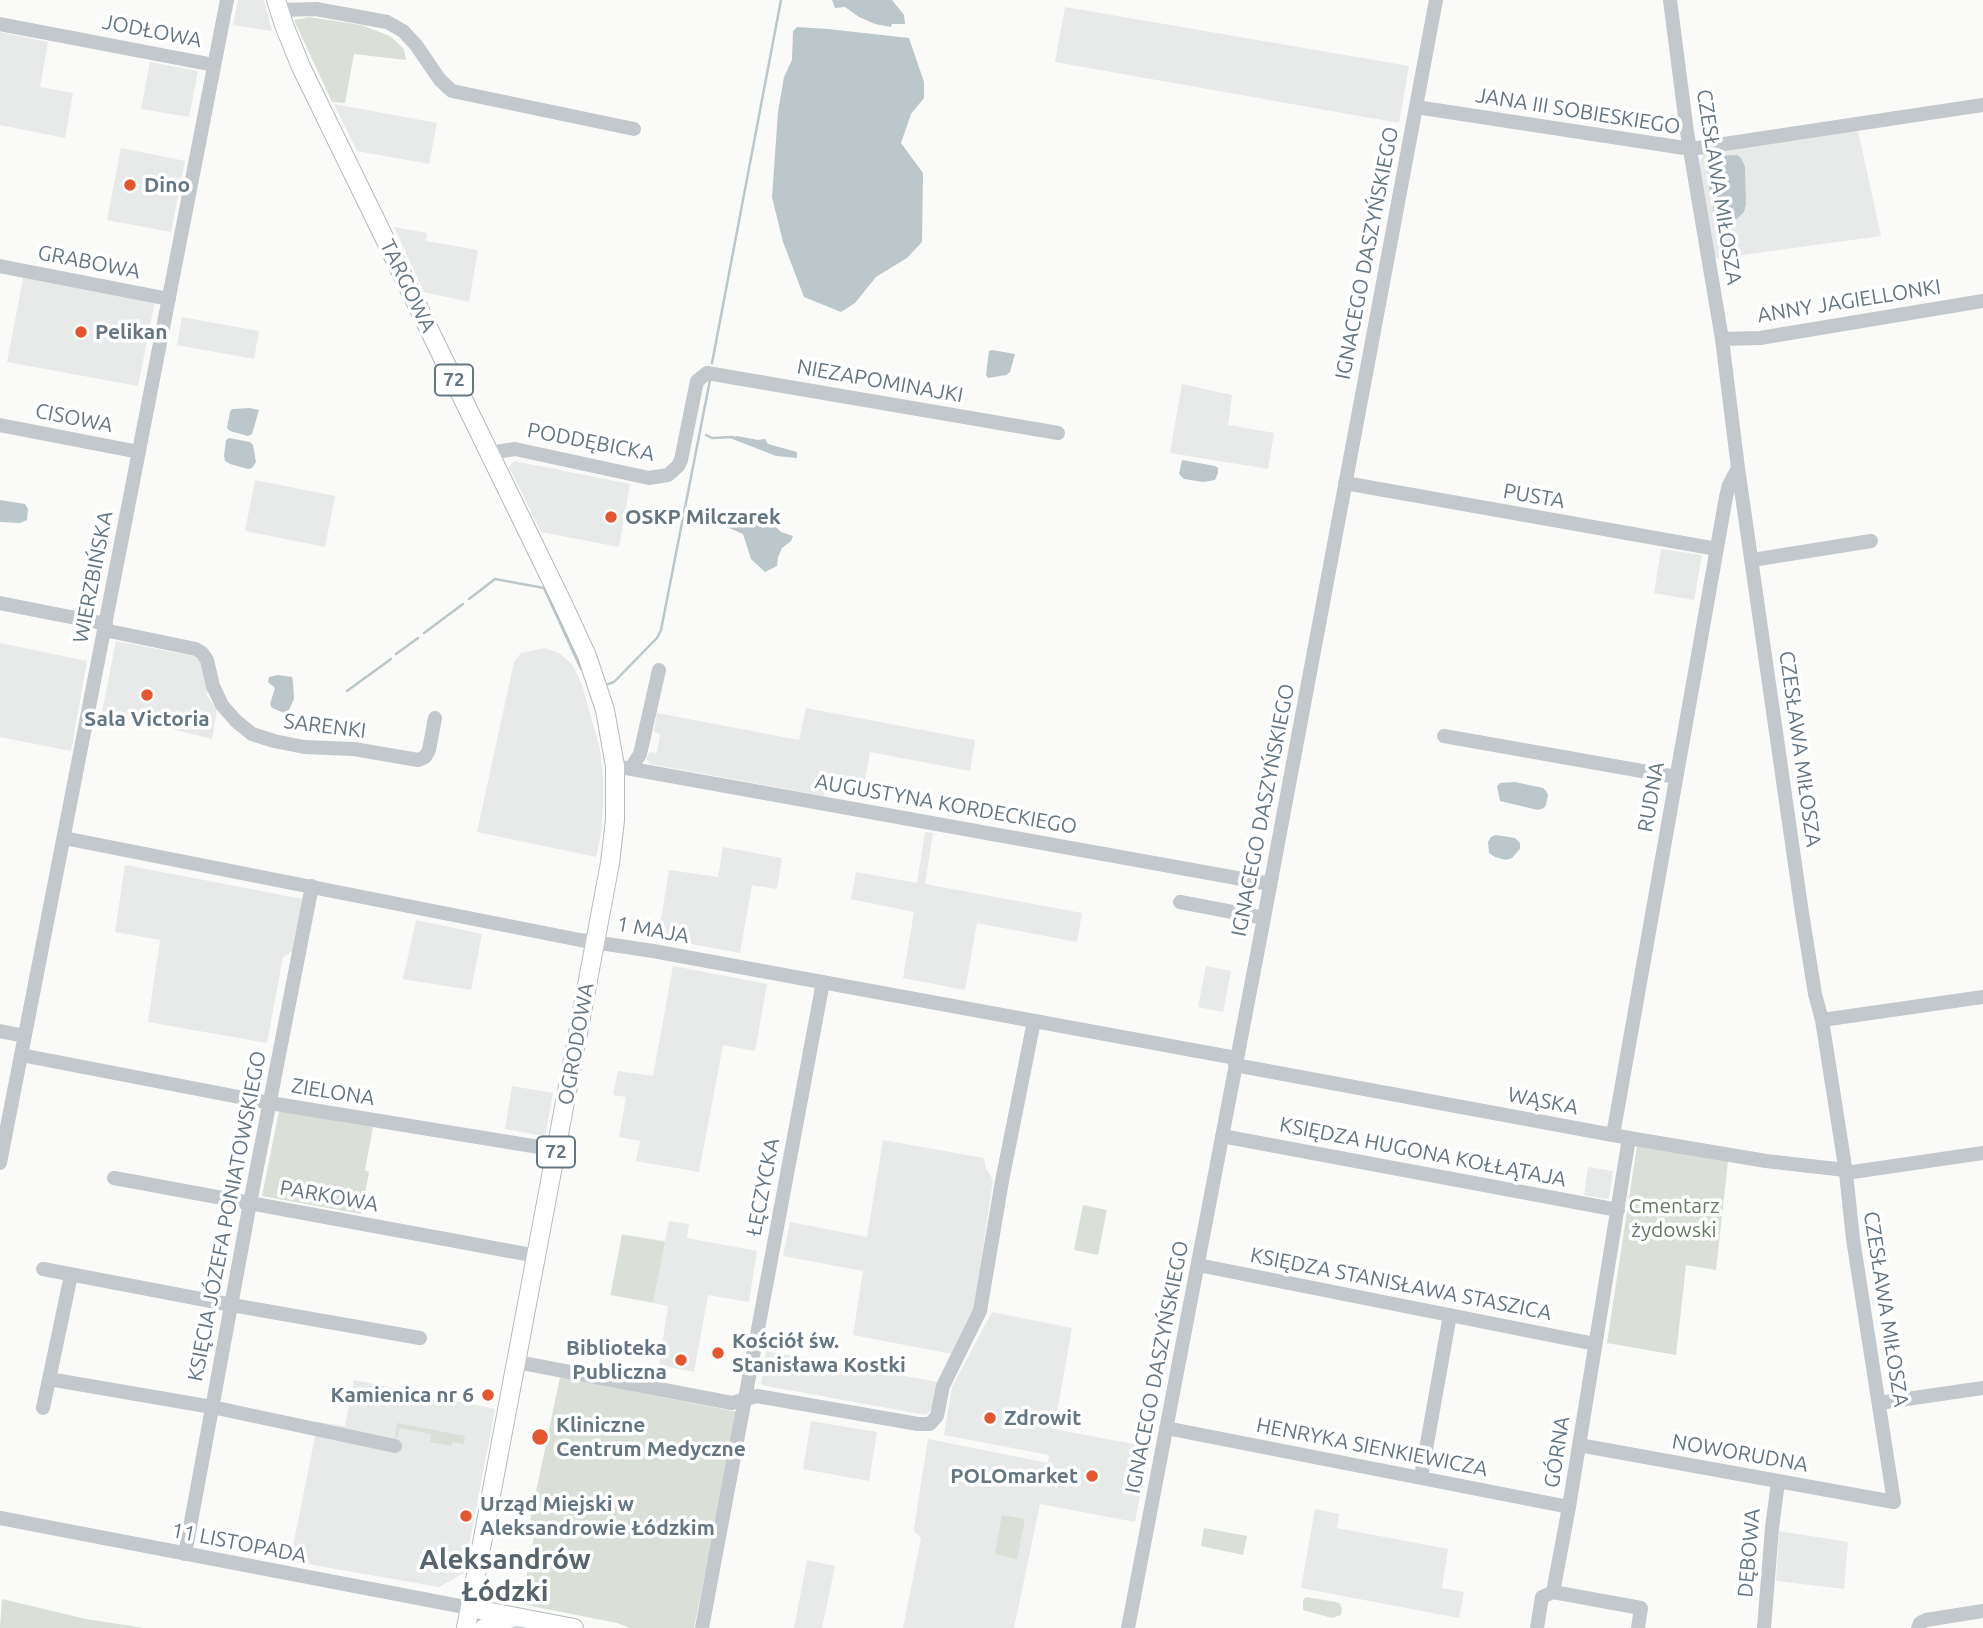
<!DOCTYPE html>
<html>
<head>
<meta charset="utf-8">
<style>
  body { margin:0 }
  canvas { display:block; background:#fafaf8 }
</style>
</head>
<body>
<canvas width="1983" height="1628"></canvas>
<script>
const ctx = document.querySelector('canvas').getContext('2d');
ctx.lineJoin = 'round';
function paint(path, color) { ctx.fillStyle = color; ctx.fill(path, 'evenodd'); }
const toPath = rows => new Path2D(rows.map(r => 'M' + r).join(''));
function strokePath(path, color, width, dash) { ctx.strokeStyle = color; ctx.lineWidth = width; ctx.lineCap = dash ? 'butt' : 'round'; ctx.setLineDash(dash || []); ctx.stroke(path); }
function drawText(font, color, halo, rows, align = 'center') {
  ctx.font = font + ' Ubuntu,sans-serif'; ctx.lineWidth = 7; ctx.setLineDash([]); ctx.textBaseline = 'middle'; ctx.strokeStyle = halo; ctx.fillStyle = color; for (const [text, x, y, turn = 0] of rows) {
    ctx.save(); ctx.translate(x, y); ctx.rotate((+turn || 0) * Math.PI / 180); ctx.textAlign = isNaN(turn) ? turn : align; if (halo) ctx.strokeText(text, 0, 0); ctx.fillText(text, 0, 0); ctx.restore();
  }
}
paint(toPath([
  [238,0,264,0,272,31,233,25],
  [1065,7,1409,66,1399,123,1055,62],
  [0,32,48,42,40,87,73,93,65,138,0,125],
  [150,62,198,71,189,117,141,109],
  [334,104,437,123,429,164,357,151],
  [1858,131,1881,236,1713,259,1699,164,1704,153],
  [121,148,185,161,171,232,107,220],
  [394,227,427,233,426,241,478,250,469,302,424,292],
  [24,274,155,301,138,386,7,362],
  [182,317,259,331,254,359,177,345],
  [1182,384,1232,395,1228,425,1274,433,1268,469,1170,453],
  [514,461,630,484,619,547,541,532,509,467],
  [255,480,335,496,325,547,245,531],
  [1661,549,1702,555,1694,600,1654,593],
  [116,641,194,656,202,663,209,692,206,694,217,710,212,739,102,712],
  [0,643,87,661,71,751,0,737],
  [544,648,559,653,572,664,582,685,600,749,603,778,603,805,601,833,596,857,477,832,514,662,521,653],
  [806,708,975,740,970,771,870,752,865,780,828,773,824,796,650,764,647,759,649,752,657,753,660,734,654,732,657,713,799,740],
  [925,832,933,833,925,884,1082,913,1077,942,977,923,965,990,903,978,914,912,851,899,856,872,917,883],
  [723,847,782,858,777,889,752,885,740,953,658,938,669,870,718,877],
  [125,865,303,899,293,951,283,957,267,1043,148,1022,160,940,115,932],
  [416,920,482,934,471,990,403,979],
  [673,966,767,984,755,1051,723,1045,699,1172,636,1161,640,1141,619,1137,626,1097,613,1095,618,1071,653,1076],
  [1206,966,1231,971,1223,1012,1198,1007],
  [512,1086,553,1093,545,1136,505,1129],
  [883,1140,984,1158,986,1168,993,1180,974,1310,952,1354,853,1335,863,1271,783,1256,790,1222,867,1237],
  [1588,1167,1613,1171,1609,1198,1606,1199,1584,1195],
  [669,1221,689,1224,687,1238,757,1251,749,1302,708,1295,694,1372,659,1365,668,1306,610,1295,622,1234,665,1241],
  [992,1312,1072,1328,1054,1429,1149,1447,1135,1522,1040,1504,1014,1628,903,1628,921,1538,914,1531,914,1528,928,1439,1048,1463,1049,1455,944,1435,952,1387],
  [766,1351,938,1382,934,1408,926,1415,761,1385],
  [354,1380,495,1409,464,1573,439,1587,290,1561,318,1422,345,1426],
  [811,1421,877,1432,869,1481,803,1469],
  [1315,1509,1339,1514,1337,1528,1448,1549,1442,1588,1464,1592,1459,1618,1301,1588],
  [1779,1531,1848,1542,1844,1589,1776,1581],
  [807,1560,835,1566,822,1628,794,1628]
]), '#e8e9e9');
paint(toPath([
  [309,17,361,25,390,36,404,49,406,60,354,54,345,103,332,102,294,20],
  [279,1111,373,1127,365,1170,369,1172,361,1214,262,1196],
  [1637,1146,1728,1161,1716,1270,1686,1265,1676,1355,1607,1343],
  [1083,1205,1107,1210,1098,1255,1074,1250],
  [622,1235,665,1242,653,1302,611,1295],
  [560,1377,738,1412,694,1628,630,1628,617,1623,521,1604,535,1532,528,1530],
  [397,1423,465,1436,464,1444,452,1442,451,1446,430,1442,431,1434,400,1428,397,1437,395,1438],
  [1002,1515,1025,1519,1017,1559,995,1554],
  [1204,1528,1247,1536,1243,1555,1201,1546],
  [1306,1597,1336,1602,1340,1604,1342,1609,1341,1615,1332,1618,1303,1610,1303,1600],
  [2,1599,86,1619,144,1628,0,1628]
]), '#dadfd7');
paint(toPath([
  [832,0,892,0,904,15,905,24,892,24,891,27,875,24,859,17,845,7,835,8],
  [797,27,828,29,909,38,924,82,924,98,911,114,901,143,923,173,922,242,907,258,876,277,855,303,841,312,804,297,783,242,772,197,778,112,784,77,792,60,793,31],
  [1737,155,1741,158,1745,167,1746,204,1744,212,1737,219,1721,219,1714,212,1707,176,1707,163,1714,156],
  [992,350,1015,354,1010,372,1006,375,988,378,986,375,989,351],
  [250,408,259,410,252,434,248,436,230,431,227,428,230,412,232,409],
  [737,436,758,440,765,439,768,444,797,452,797,458,776,456,730,438],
  [229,438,250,442,253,445,256,462,252,468,248,469,230,464,225,461,224,456,226,440],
  [1182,460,1215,466,1218,468,1218,473,1215,480,1203,482,1184,479,1179,474],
  [0,500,25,504,28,509,27,520,20,523,0,522],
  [721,521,729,521,744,525,765,521,773,524,781,532,793,536,791,541,782,548,778,557,777,566,765,572,751,559,743,534,724,526],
  [278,675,292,677,293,682,294,699,287,714,272,708,270,704,275,688,268,682,269,677],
  [1515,782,1543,788,1546,791,1548,795,1546,805,1544,808,1538,810,1500,801,1497,786,1500,783],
  [1496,835,1515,838,1520,843,1520,849,1512,858,1506,860,1495,857,1489,853,1488,842,1491,837]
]), '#bbc7cb');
strokePath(toPath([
  [712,363,781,0],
  [706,435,712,438,733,437],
  [469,599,495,579,544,588,581,669],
  [424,633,463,604],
  [396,654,418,638],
  [608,684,614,682,657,638,661,630,710,380],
  [347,691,391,659]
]), '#bbc7cb', 2.5);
const major = toPath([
  [276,0,284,25,301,67,562,602,587,656,605,710,615,766,615,820,610,863,466,1628],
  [470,1608,574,1628],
  [484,1628,512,1618]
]);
strokePath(major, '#b5babe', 20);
strokePath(toPath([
  [279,10,316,9,387,22,403,31,416,45,440,80,452,91,634,129],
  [0,24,214,65],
  [1416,107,1691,149,1983,105],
  [0,266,169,299],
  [1722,339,1760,338,1983,301],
  [0,425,139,452],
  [489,453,515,449,649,478,668,475,678,466,681,460,697,381,707,373,1058,433],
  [1345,483,1717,549],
  [1752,560,1871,541],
  [0,603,106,624],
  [104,630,196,649,202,653,207,660,213,686,222,705,236,721,252,734,274,741,304,747,354,749,418,760,425,757,429,750,435,718],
  [1444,736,1676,777],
  [615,766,1270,884],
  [631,768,640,754,659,670],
  [64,838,580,940,653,951,1236,1058],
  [1180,902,1264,918],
  [1822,1020,1983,997],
  [0,1031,25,1036],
  [21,1055,270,1103,557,1150],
  [1235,1065,1629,1138,1766,1161,1845,1170],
  [1613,1135,1726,497,1729,485,1738,468],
  [1222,1136,1618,1210],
  [0,1163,227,0],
  [1846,1173,1983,1153],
  [114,1178,537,1256],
  [1198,1265,1595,1344],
  [43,1269,232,1305,420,1338],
  [517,1362,732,1403,757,1396,918,1424,930,1424,937,1416,943,1386,980,1311,1002,1181,1034,1021],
  [49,1379,212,1407,395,1446],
  [1879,1403,1983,1388],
  [43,1408,71,1275],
  [1166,1428,1569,1507],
  [1579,1445,1894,1502,1853,1239,1846,1173,1822,1020,1815,994,1802,913,1738,468,1722,339,1687,132,1670,0],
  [1421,1477,1450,1315],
  [0,1518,470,1608],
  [185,1554,250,1203,312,886],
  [1553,1592,1569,1507,1629,1138],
  [1553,1592,1641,1608,1638,1628],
  [702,1628,823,982],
  [1128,1628,1264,918,1436,0],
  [1537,1628,1542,1597,1553,1592],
  [1764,1628,1772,1528,1778,1482],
  [1918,1628,1920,1623,1926,1620,1983,1611]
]), '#c3c8cc', 14);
strokePath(major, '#fff', 18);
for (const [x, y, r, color] of [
  [130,185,7,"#e4572e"],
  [81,332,7,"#e4572e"],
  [611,517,7,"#e4572e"],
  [147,695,7,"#e4572e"],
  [718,1353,7,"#e4572e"],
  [681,1360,7,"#e4572e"],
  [488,1395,7,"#e4572e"],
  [990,1418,7,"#e4572e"],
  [540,1437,9,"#e4572e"],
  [1092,1476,7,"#e4572e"],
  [466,1516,7,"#e4572e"]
]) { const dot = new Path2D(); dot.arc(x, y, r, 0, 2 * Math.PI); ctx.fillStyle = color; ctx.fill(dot); strokePath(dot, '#fff', 2.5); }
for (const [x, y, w] of [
  [454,380,38],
  [556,1152,38]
]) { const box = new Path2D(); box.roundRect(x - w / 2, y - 15.5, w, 31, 5); ctx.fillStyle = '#fff'; ctx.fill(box); strokePath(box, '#657683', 2); }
drawText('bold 19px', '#657683', null, [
  ["72",454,380],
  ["72",556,1152]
]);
drawText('21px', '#657683', '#fff', [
  ["JODŁOWA",152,31,11],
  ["JANA III SOBIESKIEGO",1578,111,9],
  ["CZESŁAWA MIŁOSZA",1719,187,81],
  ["IGNACEGO DASZYŃSKIEGO",1367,253,-79],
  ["GRABOWA",89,262,11],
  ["TARGOWA",408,286,64],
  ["ANNY JAGIELLONKI",1849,301,-9],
  ["NIEZAPOMINAJKI",880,381,10],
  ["CISOWA",74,418,11],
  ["PODDĘBICKA",591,442,11],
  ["PUSTA",1534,496,10],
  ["WIERZBIŃSKA",93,577,-79],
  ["SARENKI",325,726,7],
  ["CZESŁAWA MIŁOSZA",1800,749,82],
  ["RUDNA",1651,797,-80],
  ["AUGUSTYNA KORDECKIEGO",946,804,10],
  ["IGNACEGO DASZYŃSKIEGO",1263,810,-79],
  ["1 MAJA",653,930,10],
  ["OGRODOWA",576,1044,-80],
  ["ZIELONA",333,1092,9],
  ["WĄSKA",1543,1101,11],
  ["KSIĘDZA HUGONA KOŁŁĄTAJA",1423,1152,11],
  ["ŁĘCZYCKA",763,1187,-79],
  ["PARKOWA",329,1196,10],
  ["KSIĘCIA JÓZEFA PONIATOWSKIEGO",227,1216,-79],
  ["KSIĘDZA STANISŁAWA STASZICA",1401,1284,11],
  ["CZESŁAWA MIŁOSZA",1886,1309,81],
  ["IGNACEGO DASZYŃSKIEGO",1157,1367,-79],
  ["HENRYKA SIENKIEWICZA",1372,1447,11],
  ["GÓRNA",1557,1452,-81],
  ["NOWORUDNA",1740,1453,10],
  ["11 LISTOPADA",239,1543,11],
  ["DĘBOWA",1749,1553,-85]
]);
drawText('bold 21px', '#657683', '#fff', [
  ["Dino",144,185],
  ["Pelikan",95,332],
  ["OSKP Milczarek",625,517],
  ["Sala Victoria",147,719,"center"],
  ["Kościół św.",732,1341],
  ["Stanisława Kostki",732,1365],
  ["Biblioteka",667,1348,"right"],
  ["Publiczna",667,1372,"right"],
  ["Kamienica nr 6",474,1395,"right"],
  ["Zdrowit",1004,1418],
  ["Kliniczne",556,1425],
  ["Centrum Medyczne",556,1449],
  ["POLOmarket",1078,1476,"right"],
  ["Urząd Miejski w",480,1504],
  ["Aleksandrowie Łódzkim",480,1528]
], 'left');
drawText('21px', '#687a64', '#fff', [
  ["Cmentarz",1674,1206],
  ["żydowski",1674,1230]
]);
drawText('bold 28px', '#57646e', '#fff', [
  ["Aleksandrów",505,1560],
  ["Łódzki",505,1592]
]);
</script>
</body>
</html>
